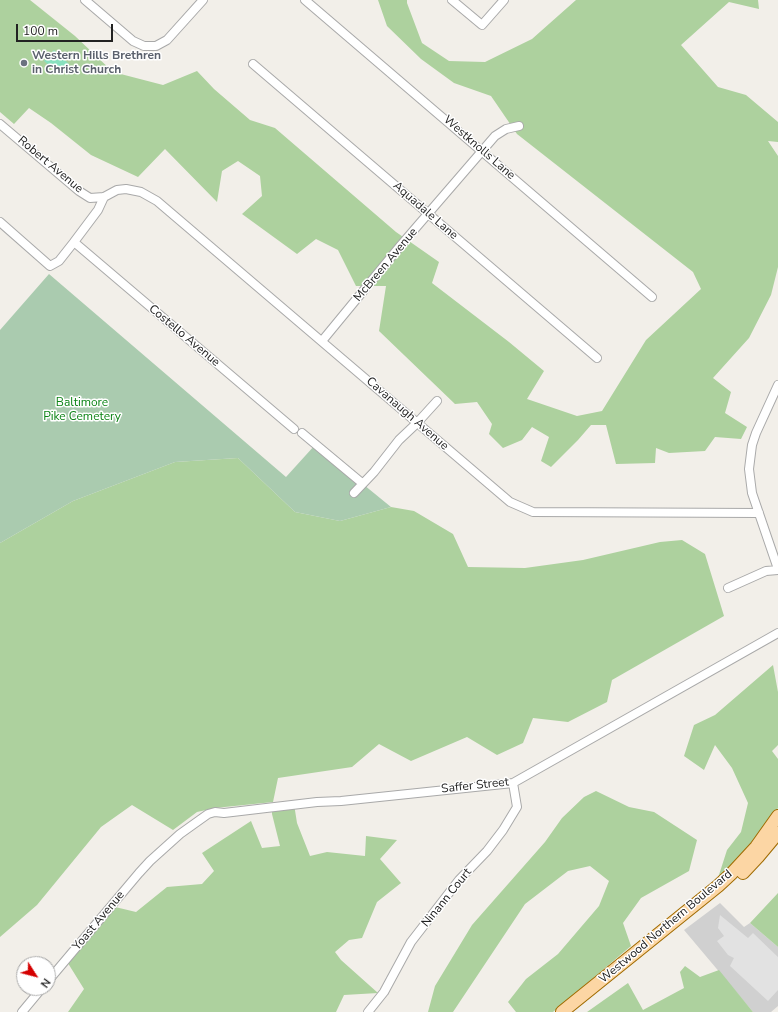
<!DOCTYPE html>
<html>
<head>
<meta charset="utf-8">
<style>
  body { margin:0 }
  #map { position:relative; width:778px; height:1012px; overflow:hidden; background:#f2efe9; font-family:"Nunito Sans",sans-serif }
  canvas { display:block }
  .north { position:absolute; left:16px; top:956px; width:40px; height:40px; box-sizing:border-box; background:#fff; border:1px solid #a7a7a7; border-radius:50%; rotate:126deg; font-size:11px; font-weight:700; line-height:16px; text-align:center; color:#222 }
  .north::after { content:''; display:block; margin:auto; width:14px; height:18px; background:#d40000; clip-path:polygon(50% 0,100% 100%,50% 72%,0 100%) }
  .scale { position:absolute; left:16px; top:24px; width:97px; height:18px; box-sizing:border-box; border:2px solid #222; border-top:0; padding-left:5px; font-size:12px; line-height:14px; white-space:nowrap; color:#222; -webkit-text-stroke:3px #fff; paint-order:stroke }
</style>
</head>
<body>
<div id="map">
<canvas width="778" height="1012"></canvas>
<div class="north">N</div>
<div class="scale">100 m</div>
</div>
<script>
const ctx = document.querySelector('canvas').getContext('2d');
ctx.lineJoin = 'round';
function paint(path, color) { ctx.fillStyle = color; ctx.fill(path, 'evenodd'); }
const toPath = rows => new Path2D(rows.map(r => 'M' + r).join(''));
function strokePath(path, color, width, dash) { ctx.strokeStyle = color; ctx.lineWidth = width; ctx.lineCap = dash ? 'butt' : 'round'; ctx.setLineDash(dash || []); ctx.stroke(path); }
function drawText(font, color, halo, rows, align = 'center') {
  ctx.font = font + ' "Nunito Sans",sans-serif'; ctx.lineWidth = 3; ctx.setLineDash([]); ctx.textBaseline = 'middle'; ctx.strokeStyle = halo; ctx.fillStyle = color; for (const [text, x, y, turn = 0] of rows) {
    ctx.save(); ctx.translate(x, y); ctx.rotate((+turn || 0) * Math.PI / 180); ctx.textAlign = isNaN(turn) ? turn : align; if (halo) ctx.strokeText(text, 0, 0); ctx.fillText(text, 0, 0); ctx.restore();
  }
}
paint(toPath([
  [720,903,744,927,750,923,778,947,778,1006,771,1012,753,1012,684,930]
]), '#d0d0d0');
paint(toPath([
  [0,0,30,0,75,36,113,72,163,85,197,71,214,89,250,120,275,128,396,232,439,262,432,283,509,342,544,371,527,399,577,416,602,411,646,340,701,289,693,272,517,134,491,96,454,83,421,59,387,26,378,0,376,0,407,0,407,3,422,43,449,61,485,62,532,39,576,0,758,0,759,9,729,2,681,45,718,87,746,95,778,122,778,142,768,141,778,156,778,267,771,295,749,338,713,378,731,392,725,413,747,427,741,439,715,437,705,451,669,453,656,448,655,463,616,464,606,425,591,425,578,440,551,467,541,461,549,437,532,427,522,440,503,448,489,434,492,424,477,402,455,404,379,331,386,286,356,286,338,250,316,239,297,254,242,214,262,196,260,176,238,161,222,171,217,202,165,149,138,177,91,155,51,123,29,108,14,124,0,112],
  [238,458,295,512,340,521,391,507,414,511,453,534,468,567,525,568,583,560,660,542,682,540,705,554,724,616,612,680,607,702,568,722,533,718,523,743,497,755,467,737,411,761,379,744,352,767,278,778,273,802,215,808,197,812,173,830,132,805,101,827,37,905,0,937,0,543,73,501,175,462],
  [773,665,778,692,778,745,772,751,778,759,778,808,768,826,736,862,718,878,727,850,741,832,748,803,732,768,715,745,704,770,684,756,694,725,715,715],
  [596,791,629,807,654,812,697,840,689,871,641,898,623,923,631,946,553,1012,516,1012,508,1002,526,979,558,954,599,906,609,881,590,866,568,871,525,904,453,1012,428,1012,435,986,472,925,545,842,562,818,584,797],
  [294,804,297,823,310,856,327,852,365,856,366,836,397,840,380,859,401,883,377,902,362,938,349,940,335,952,341,960,378,993,344,995,336,1012,68,1012,84,989,66,960,111,906,136,912,167,887,202,884,214,871,202,853,251,821,262,848,280,846,272,814,272,807],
  [778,893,778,947,750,923],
  [685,966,700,977,719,970,753,1012,587,1012,628,983,643,1010,684,988,680,972]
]), '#add19e');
paint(toPath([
  [49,274,286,477,315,445,391,507,340,521,295,512,238,458,175,462,73,501,0,543,0,330]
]), '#aacbaf');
paint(toPath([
  [54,50,69,64,60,75,44,61]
]), '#88e0be');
paint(toPath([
  [720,915,748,938,753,933,778,957,778,990,768,1001,730,966,734,958,728,955,717,941,724,936,718,928]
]), '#e2e2e2');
const street = toPath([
  [85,0,133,41,144,46,156,46,167,40,203,0],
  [305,0,652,297],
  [452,0,482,25,504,0],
  [253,64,597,358],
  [0,124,79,191,90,198,104,197,117,190,126,189,141,192,157,201,510,502,533,512,759,513],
  [0,222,50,266,59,261,74,242,98,210,104,197],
  [74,242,294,429],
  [322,341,401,245,495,136,506,129,519,126],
  [778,385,756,433,752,445,749,469,752,493,778,569],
  [302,433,362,483],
  [354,493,374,472,399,440,417,423,437,401],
  [728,588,766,571,778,570],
  [48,981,139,873,150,861,180,834,208,814,215,812,224,813,317,802,341,801,513,783,778,633],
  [22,1012,42,988],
  [368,1012,384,992,411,942,459,880,487,851,503,830,517,807,513,783]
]);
const primary = toPath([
  [743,873,758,857,778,833],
  [562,1012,718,886,732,873,756,847,778,816]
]);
strokePath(street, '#a9a9a9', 10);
strokePath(primary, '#a06b00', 14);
strokePath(street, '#fff', 8);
strokePath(primary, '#fcd6a4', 12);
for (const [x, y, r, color] of [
  [24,63,4,"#6b7280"]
]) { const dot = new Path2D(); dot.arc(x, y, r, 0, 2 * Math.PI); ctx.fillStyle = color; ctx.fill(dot); strokePath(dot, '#fff', 1.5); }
drawText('bold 12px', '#5b616d', '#fff', [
  ["Western Hills Brethren",32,56],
  ["in Christ Church",32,70]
], 'left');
drawText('12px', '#222', '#fff', [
  ["Westknolls Lane",479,148,41],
  ["Robert Avenue",50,165,40],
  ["Aquadale Lane",425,211,41],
  ["McBreen Avenue",386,265,-50],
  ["Costello Avenue",184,336,40],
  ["Cavanaugh Avenue",407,414,41],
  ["Saffer Street",475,786,-6],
  ["Ninann Court",447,898,-51],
  ["Yoast Avenue",99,921,-50],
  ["Westwood Northern Boulevard",666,927,-40]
]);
drawText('12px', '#0c8416', '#fff', [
  ["Baltimore",82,403],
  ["Pike Cemetery",82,417]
]);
</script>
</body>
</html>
